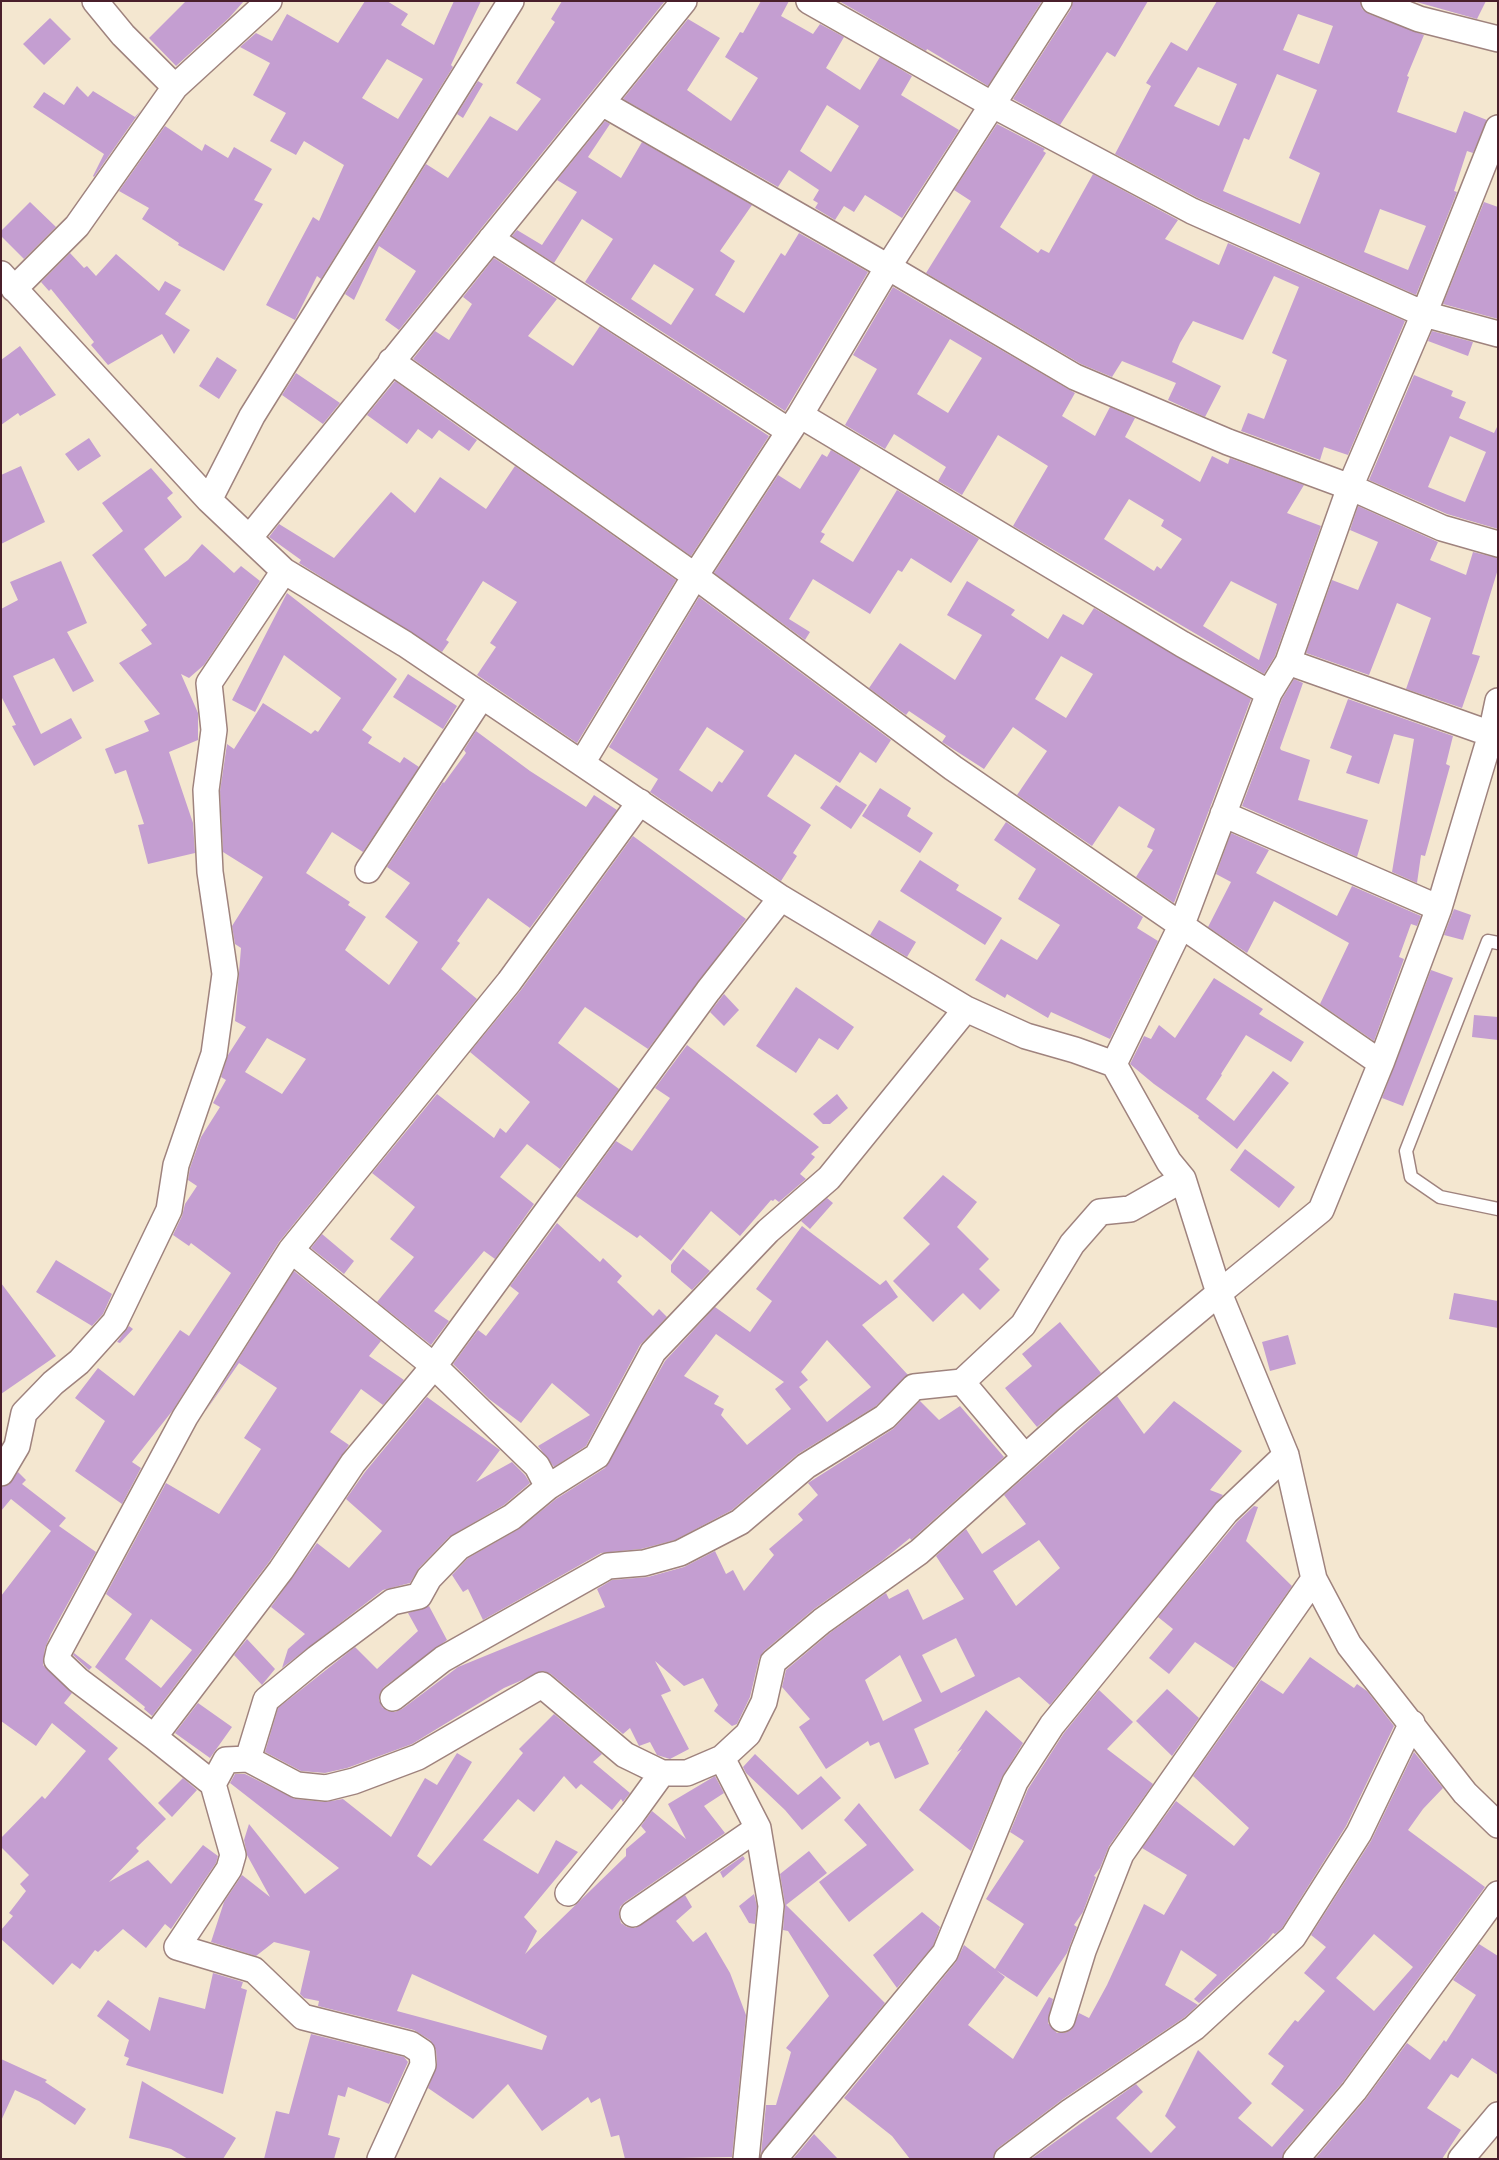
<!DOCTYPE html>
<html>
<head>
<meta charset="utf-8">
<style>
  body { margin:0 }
  #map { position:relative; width:1499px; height:2160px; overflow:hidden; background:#f4e7d0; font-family:Mynerve,sans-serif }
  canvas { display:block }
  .frame { position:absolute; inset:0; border:2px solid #4a1f2b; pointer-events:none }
</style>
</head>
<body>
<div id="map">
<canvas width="1499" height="2160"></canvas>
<div class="frame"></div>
</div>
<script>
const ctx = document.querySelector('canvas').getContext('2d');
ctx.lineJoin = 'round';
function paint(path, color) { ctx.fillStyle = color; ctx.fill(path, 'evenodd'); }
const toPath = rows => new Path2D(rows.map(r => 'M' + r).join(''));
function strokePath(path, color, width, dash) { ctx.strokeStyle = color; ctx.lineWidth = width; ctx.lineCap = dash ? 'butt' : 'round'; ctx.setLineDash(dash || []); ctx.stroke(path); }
paint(toPath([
  [186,1,244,1,229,18,176,66,149,38],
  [365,1,387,1,408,14,401,25,434,45,454,1,481,1,451,65,453,67,321,279,317,276,295,320,266,305,313,217,319,221,344,165,304,141,296,155,270,141,286,113,253,95,270,63,240,47,256,33,272,41,287,14,338,43],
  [387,59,423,79,398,119,362,98],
  [562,1,665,1,399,330,385,320,416,271,379,246,354,300,345,294,426,164,448,178,490,116,517,131,541,99,516,83,555,22,551,19],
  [761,1,789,1,781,16,813,34,820,24,844,37,826,68,860,90,880,57,912,76,901,95,959,130,902,218,865,195,854,212,844,206,835,220,815,208,818,203,813,200,819,190,789,170,778,187,623,99,688,19,720,38,687,90,731,121,758,78,725,57,740,32,743,33],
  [827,105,859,126,831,172,800,151],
  [839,1,1042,1,988,86,927,49,926,51],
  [1073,1,1148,1,1115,57,1107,52,1060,125,1013,99,1071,9],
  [1217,1,1360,1,1362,9,1369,14,1424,35,1407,76,1409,77,1397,112,1456,133,1464,111,1487,120,1473,153,1467,151,1454,191,1457,192,1416,295,1198,198,1115,154,1151,86,1146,83,1171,42,1187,51],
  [1298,14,1333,26,1319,64,1283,50],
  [1198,67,1237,84,1219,126,1174,106],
  [1277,74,1317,90,1289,158,1320,173,1300,224,1223,191,1244,138,1249,140],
  [1380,209,1426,226,1408,270,1364,252],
  [1413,1,1486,1,1477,19],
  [50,18,71,39,44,65,23,44],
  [478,81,483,84,463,118,457,114],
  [77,86,88,97,93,91,135,117,141,110,94,177,93,176,104,154,33,107,44,92,64,105],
  [605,121,610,124,588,157,621,178,642,142,752,205,720,251,735,261,715,295,744,313,781,253,785,256,799,233,868,272,785,411,585,282,613,239,582,219,554,263,512,236,517,230,542,245,577,192,557,180],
  [654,264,694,289,671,325,631,299],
  [997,124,1045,149,1043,151,1046,153,1000,227,1038,253,1041,249,1049,253,1093,174,1178,220,1165,239,1219,265,1228,243,1405,321,1348,455,1324,447,1320,460,1241,431,1248,413,1264,419,1287,360,1272,353,1299,287,1274,276,1243,340,1193,321,1180,343,1172,362,1221,386,1205,417,1168,400,1176,383,1122,361,1112,377,1081,364,926,273,971,201,954,190],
  [165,126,202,151,205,144,228,158,234,147,272,169,254,200,263,204,224,271,178,245,179,243,142,219,149,208,119,191],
  [30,202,56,227,24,259,1,236,1,231],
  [1484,202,1498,207,1498,319,1443,304],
  [70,253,84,268,87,266,96,276,116,254,159,291,165,281,181,290,165,314,190,330,174,354,162,334,108,365,91,345,94,342,51,289,49,291,41,282],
  [494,258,557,299,528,336,573,366,600,326,769,436,691,556,413,359,435,331,449,340,472,304,463,297],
  [893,287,1075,393,1062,416,1095,436,1110,407,1135,418,1125,437,1200,482,1212,456,1228,464,1230,458,1304,485,1287,513,1321,526,1275,656,1264,674,1013,526,1048,466,998,435,962,495,938,481,946,467,894,434,885,449,845,425,877,369,853,355],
  [950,339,982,358,948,413,917,394],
  [1129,499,1164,520,1161,526,1182,539,1161,569,1157,566,1154,571,1104,539],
  [1231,581,1277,604,1259,660,1203,626],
  [1432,331,1473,342,1468,356,1428,341],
  [20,346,56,395,20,416,18,413,1,425,1,360],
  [217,357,237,370,219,399,199,386],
  [296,373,340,403,323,424,282,395],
  [1414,375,1453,391,1451,396,1466,402,1459,418,1494,433,1498,425,1498,529,1447,514,1369,480],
  [1450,436,1486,452,1465,502,1428,487],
  [395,381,477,440,469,451,439,430,432,439,418,429,407,444,367,415],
  [89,438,101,456,78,471,65,454],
  [831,450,861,468,821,532,825,534,820,542,853,562,897,490,979,539,951,583,911,558,902,572,898,570,870,614,813,579,789,619,810,632,805,640,714,573,778,475,800,489,822,454,827,457],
  [21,466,45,522,1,544,1,475],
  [515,466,676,580,577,743,477,675,496,647,490,643,517,602,483,581,446,640,449,642,442,652,299,563,301,560,269,537,279,524,334,558,391,492,415,513,440,477,486,509],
  [151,468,173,493,167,498,182,517,144,549,165,577,188,560,202,544,234,573,241,566,260,581,204,665,189,678,181,674,198,713,198,740,169,752,193,823,195,853,148,864,138,825,144,824,126,770,115,774,105,749,149,731,144,721,160,714,119,663,152,644,141,630,147,625,92,555,123,531,102,503],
  [1358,506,1438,542,1430,560,1466,575,1473,552,1498,558,1498,569,1472,654,1480,656,1462,708,1406,689,1431,618,1397,603,1369,675,1306,653,1332,580,1358,590,1378,542,1350,530],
  [61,561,87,623,67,632,94,681,73,692,54,658,13,676,41,734,71,718,82,738,34,766,12,726,16,725,1,696,1,609,18,600,10,582],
  [967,581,1015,610,1011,615,1048,639,1063,614,1083,625,1094,608,1251,699,1174,903,1136,877,1153,850,1147,847,1155,829,1119,806,1092,846,1017,795,1047,751,1013,727,984,769,942,742,946,736,909,711,906,715,869,688,900,643,955,680,982,635,947,615],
  [1061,656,1093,674,1066,718,1035,699],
  [287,593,397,679,362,730,372,737,368,743,400,763,404,757,419,767,363,852,332,832,306,873,350,902,348,905,366,917,345,950,389,985,418,942,385,917,410,883,387,867,443,782,444,783,466,753,464,750,476,731,530,771,586,807,594,795,617,810,530,928,488,898,457,941,460,943,441,969,477,999,279,1242,173,1410,132,1462,141,1468,122,1504,75,1471,105,1421,75,1398,98,1368,134,1396,180,1330,189,1336,231,1273,191,1243,189,1246,173,1235,182,1216,185,1204,197,1186,188,1180,190,1168,201,1137,220,1107,213,1103,226,1080,221,1077,228,1055,246,1027,235,1021,241,948,235,944,232,926,263,877,223,852,220,791,227,744,234,749,263,703,311,734,315,730,318,732,341,698,284,655,255,712,232,700],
  [267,1038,306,1059,282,1094,245,1072],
  [699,597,891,740,876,763,860,752,840,783,795,754,767,796,811,825,793,853,797,856,781,881,650,792,658,779,609,747],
  [707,727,744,751,722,783,719,781,712,792,679,770],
  [408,674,457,706,443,729,393,697],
  [1294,679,1303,683,1280,748,1281,750,1310,760,1298,800,1368,820,1357,857,1242,806,1282,699],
  [1348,699,1453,736,1446,764,1450,766,1425,856,1421,855,1417,883,1392,872,1414,739,1394,734,1379,784,1346,773,1352,756,1330,748],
  [836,785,867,805,851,829,820,808],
  [880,788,911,808,907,816,933,833,920,853,862,816],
  [1006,822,1143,917,1137,928,1158,941,1110,1039,1051,1012,1048,1018,1007,994,1005,998,975,980,1001,939,1037,960,1060,925,1018,899,1036,869,994,840],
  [1231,833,1269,850,1256,873,1337,916,1352,886,1421,916,1417,926,1411,924,1399,957,1404,959,1374,1041,1320,1004,1349,943,1274,901,1247,953,1208,927,1231,882,1216,874],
  [633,836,746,919,648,1049,585,1007,558,1043,619,1089,560,1169,527,1144,500,1177,534,1204,495,1259,484,1251,434,1311,449,1321,431,1345,377,1302,414,1257,390,1239,415,1207,372,1173,437,1094,494,1138,500,1128,506,1133,530,1102,470,1052,521,990],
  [920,860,959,885,956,890,1002,918,985,945,900,891],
  [1454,909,1471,915,1463,940,1444,935],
  [879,920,916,942,907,957,870,935],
  [1431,970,1453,978,1403,1106,1382,1098],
  [1214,978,1263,1009,1259,1014,1304,1042,1291,1062,1246,1035,1221,1074,1222,1075,1206,1099,1234,1121,1273,1071,1289,1083,1237,1149,1198,1118,1199,1116,1154,1084,1130,1064,1144,1036,1151,1039,1159,1025,1175,1038],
  [796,987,854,1027,838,1050,819,1038,796,1073,756,1046],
  [724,994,739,1010,724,1026,710,1012],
  [1474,1015,1498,1017,1498,1040,1472,1037],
  [687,1045,819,1147,811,1154,815,1157,800,1174,806,1179,779,1202,775,1199,773,1201,771,1200,740,1236,711,1211,671,1261,640,1235,637,1238,576,1196,616,1141,632,1151,670,1098,655,1088],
  [837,1094,848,1108,830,1124,823,1124,813,1114],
  [1245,1149,1295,1187,1279,1208,1230,1170],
  [943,1175,977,1202,957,1227,989,1259,979,1269,1000,1290,980,1310,963,1293,933,1322,893,1281,930,1244,903,1218],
  [827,1198,833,1203,810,1229,801,1221],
  [557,1223,600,1262,603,1258,622,1276,617,1282,653,1316,659,1309,667,1317,640,1345,586,1446,554,1467,538,1446,590,1415,552,1383,521,1423,489,1399,453,1364,478,1330,486,1336,519,1293,510,1286],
  [802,1226,880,1285,886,1280,898,1297,862,1325,908,1375,876,1406,798,1454,732,1510,675,1540,641,1549,601,1553,483,1620,468,1589,463,1592,452,1575,468,1558,519,1529,556,1499,605,1468,665,1361,715,1307,750,1332,772,1301,756,1289],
  [716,1334,784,1382,775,1389,791,1409,747,1445,721,1415,724,1409,714,1404,719,1396,684,1376],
  [827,1340,871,1387,827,1422,799,1387,808,1380,801,1372],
  [322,1234,354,1261,344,1274,311,1248],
  [683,1249,710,1271,692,1290,671,1272,671,1265],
  [56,1260,112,1294,103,1314,92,1326,36,1292],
  [294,1271,381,1341,369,1356,404,1380,383,1405,361,1389,330,1432,349,1445,269,1562,152,1716,144,1709,145,1707,95,1667,132,1614,106,1594,166,1483,219,1514,261,1449,244,1438,277,1388,239,1363,205,1412],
  [151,1619,192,1650,161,1688,125,1659],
  [1,1283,56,1356,1,1394],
  [1454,1293,1498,1301,1498,1328,1449,1319],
  [1060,1322,1101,1373,1037,1427,1005,1388,1032,1366,1022,1354],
  [129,1326,133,1329,120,1343,117,1342],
  [1288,1335,1296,1364,1270,1371,1262,1342],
  [1117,1396,1144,1434,1174,1401,1242,1451,1210,1490,1223,1495,1050,1705,1019,1677,914,1729,929,1764,895,1779,879,1742,870,1746,868,1741,826,1769,799,1727,810,1719,782,1687,786,1670,831,1632,886,1593,889,1599,908,1589,923,1620,964,1599,936,1556,966,1529,982,1554,1026,1524,1004,1495],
  [1039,1540,1060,1568,1016,1606,993,1571],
  [956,1638,975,1676,941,1693,922,1655],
  [900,1655,922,1701,883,1721,865,1680],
  [427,1397,500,1450,476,1482,512,1462,525,1475,530,1483,504,1505,449,1537,419,1568,410,1583,383,1590,282,1668,288,1649,305,1634,271,1607,317,1543,349,1568,382,1531,346,1499,365,1472],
  [920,1401,939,1420,960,1406,1004,1457,911,1540,910,1538,883,1560,814,1609,764,1651,759,1659,750,1697,737,1724,732,1726,714,1711,718,1705,703,1678,684,1686,655,1661,671,1691,661,1695,689,1749,670,1759,657,1755,650,1742,639,1746,630,1728,623,1734,551,1674,543,1671,504,1688,412,1744,347,1768,325,1773,301,1771,265,1752,278,1708,355,1647,377,1669,418,1631,408,1613,429,1606,447,1640,384,1687,380,1693,379,1700,382,1707,388,1711,395,1712,402,1709,458,1667,605,1607,597,1589,612,1580,648,1577,684,1567,715,1551,726,1574,733,1570,744,1591,774,1555,769,1549,803,1520,798,1514,818,1495,808,1483,893,1429],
  [18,1472,26,1480,22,1484,66,1518,59,1526,96,1552,51,1634,45,1648,43,1665,72,1693,64,1703,118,1748,108,1759,166,1819,136,1848,139,1851,109,1882,148,1860,171,1884,203,1845,218,1856,216,1863,171,1929,165,1924,146,1948,123,1929,98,1952,95,1950,80,1969,72,1963,53,1985,1,1939,1,1930,13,1916,9,1913,26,1891,20,1884,29,1875,1,1847,1,1838,42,1796,45,1799,86,1751,52,1723,36,1746,1,1721,1,1596,51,1531,11,1499,1,1511,1,1487,8,1485],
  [1254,1506,1258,1507,1246,1541,1292,1586,1234,1668,1195,1642,1169,1674,1149,1658,1173,1629,1158,1617,1237,1522],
  [247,1639,275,1669,262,1685,234,1655],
  [74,1653,92,1667,89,1670,73,1655],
  [1310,1657,1354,1688,1357,1684,1367,1691,1394,1726,1346,1826,1282,1928,1275,1934,1273,1933,1267,1941,1199,2003,1194,1999,1217,1975,1181,1950,1165,1985,1198,2005,1185,2017,1063,2099,998,2148,993,2159,910,2159,892,2136,844,2098,956,1962,964,1945,995,1969,1024,1924,986,1899,1024,1841,1010,1832,1028,1789,1064,1733,1099,1690,1133,1722,1107,1749,1153,1784,1109,1846,1100,1868,1094,1876,1096,1877,1083,1912,1074,1925,1077,1927,1067,1953,1037,1997,996,1970,1005,1977,968,2025,1013,2059,1049,1997,1053,1999,1048,2023,1057,2033,1065,2033,1071,2030,1079,2013,1089,2018,1107,1985,1144,1904,1164,1915,1187,1875,1142,1848,1176,1801,1234,1846,1249,1828,1193,1776,1261,1680,1283,1694],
  [1167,1689,1199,1718,1172,1756,1136,1721],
  [198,1703,232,1727,210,1758,175,1733],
  [986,1710,1023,1743,1002,1777,971,1851,919,1810,962,1749,957,1752],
  [554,1714,602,1754,593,1762,630,1793,623,1802,621,1799,612,1810,581,1784,576,1789,564,1776,534,1812,518,1799,483,1840,538,1874,556,1840,578,1852,524,1917,537,1931,525,1954,626,1856,626,1849,646,1832,641,1826,652,1811,686,1839,668,1804,715,1776,724,1793,704,1806,725,1833,625,1902,620,1907,619,1915,621,1923,627,1927,635,1928,685,1895,692,1907,676,1921,693,1942,706,1932,730,1973,746,2015,732,2157,625,2159,619,2135,611,2137,600,2098,591,2103,588,2097,542,2131,508,2084,473,2119,428,2088,437,2064,436,2050,430,2040,414,2030,318,2006,319,2001,304,1998,300,1994,310,1951,274,1942,256,1956,211,1942,224,1902,242,1875,270,1897,247,1855,244,1840,249,1824,305,1894,339,1868,230,1783,235,1774,245,1774,295,1799,325,1802,343,1799,391,1837,425,1778,437,1785,457,1753,472,1762,417,1856,431,1866,523,1753,519,1749],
  [412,1974,547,2036,542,2050,397,2011],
  [1414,1752,1443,1788,1423,1809,1408,1830,1485,1887,1343,2082,1285,2150,1282,2159,1031,2159,1136,2084,1143,2092,1116,2118,1151,2153,1176,2127,1165,2116,1198,2050,1252,2103,1238,2118,1272,2147,1304,2110,1271,2084,1284,2066,1268,2054,1295,2020,1298,2022,1325,1991,1304,1973,1326,1947,1311,1935,1371,1841],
  [1374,1934,1413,1967,1374,2011,1336,1978],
  [755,1754,798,1795,821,1776,841,1798,802,1830,785,1810,746,1773,743,1767],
  [183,1778,197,1790,172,1817,158,1803],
  [859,1803,914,1870,849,1922,819,1882,867,1845,844,1820],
  [809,1851,827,1873,786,1905,885,2003,761,2154,766,2105,776,2105,791,2052,786,2048,829,1996,788,1931,783,1930,785,1904,780,1874],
  [743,1856,745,1859,723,1878,720,1872],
  [754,1894,757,1906,755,1924,749,1923,739,1906],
  [922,1912,940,1927,933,1946,897,1988,873,1955],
  [1479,1944,1498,1956,1498,2075,1472,2058,1458,2078,1451,2074,1427,2108,1461,2130,1442,2159,1315,2159,1365,2100,1407,2043,1430,2060,1444,2040,1446,2042,1476,1995,1453,1980],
  [213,1973,243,1982,241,1988,247,1990,223,2094,126,2065,129,2058,124,2056,129,2040,97,2016,108,2000,150,2031,159,1997,205,2009],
  [311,2034,404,2057,408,2062,389,2104,348,2087,345,2097,338,2095,328,2135,340,2138,334,2159,264,2159,276,2111,289,2114],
  [1,2059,47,2080,45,2082,86,2109,75,2125,39,2101,15,2090,1,2121],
  [142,2081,236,2138,223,2159,188,2159,171,2149,129,2138],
  [814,2134,838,2159,793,2159]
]), '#c49ed1');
const lane = toPath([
  [1498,943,1488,941,1406,1151,1411,1177,1440,1197,1498,1209]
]);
const street = toPath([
  [95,1,123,35,175,87],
  [809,1,991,104,1192,211,1424,314,1498,334],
  [1374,1,1419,19,1498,39],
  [602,103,888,267,1075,377,1228,442,1350,487,1442,528,1498,544],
  [491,239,789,431],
  [1,274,209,500,284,571,405,644,781,898,966,1009,1026,1036,1075,1050,1114,1064,1169,1162,1183,1179,1219,1293,1068,1419,919,1552,822,1621,773,1662,764,1702,748,1734,722,1758,687,1773,662,1773,625,1755,542,1685,418,1757,354,1781,326,1788,297,1785,248,1759,226,1760,213,1784],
  [14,289,77,226,175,87,269,1],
  [391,361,695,576,953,768,1381,1063],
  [800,415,1182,644,1269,693],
  [209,500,252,416,511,1],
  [250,537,684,1],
  [1288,662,1491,734],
  [1498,701,1491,734,1439,908,1381,1063,1321,1210,1219,1293,1286,1455,1314,1579,1349,1645,1465,1793,1498,1825],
  [582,763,695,576,800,415,888,267,1059,1],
  [1223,814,1439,908],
  [368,870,482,696],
  [1114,1064,1182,924,1269,693,1288,662,1350,487,1424,314,1498,128],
  [291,1250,434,1366,537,1466,548,1487],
  [962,1382,1025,1457],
  [1,1473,17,1446,24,1413,53,1383,79,1362,115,1322,169,1210,176,1165,214,1054,225,974,210,872,206,790,214,730,209,683,284,571],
  [393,1698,443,1659,608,1566,644,1563,680,1553,740,1522,806,1466,885,1417,914,1387,962,1382,1023,1325,1072,1244,1100,1212,1130,1209,1183,1179],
  [154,1737,281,1570,353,1463,434,1366,708,991,781,898],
  [722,1758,758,1828,771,1906,746,2159],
  [248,1759,266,1700,317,1658,392,1602,419,1596,429,1578,459,1547,512,1517,548,1487,597,1456,653,1352,768,1231,829,1178,966,1009],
  [568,1893,633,1813,662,1773],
  [633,1914,758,1828],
  [1062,2019,1083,1951,1121,1854,1314,1579],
  [380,2159,423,2065,422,2052,410,2044,303,2017,254,1970,177,1947,229,1869,233,1855,213,1784,154,1737,78,1680,57,1660,59,1651,185,1417,291,1250,509,982,640,802],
  [774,2159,945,1953,1015,1782,1052,1725,1226,1512,1286,1455],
  [1007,2159,1071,2111,1194,2028,1293,1937,1359,1833,1412,1723],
  [1296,2159,1354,2091,1498,1894],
  [1461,2159,1498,2115]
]);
strokePath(lane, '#9f837e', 15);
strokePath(street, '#9f837e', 28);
strokePath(lane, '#fff', 12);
strokePath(street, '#fff', 25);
</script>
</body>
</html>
